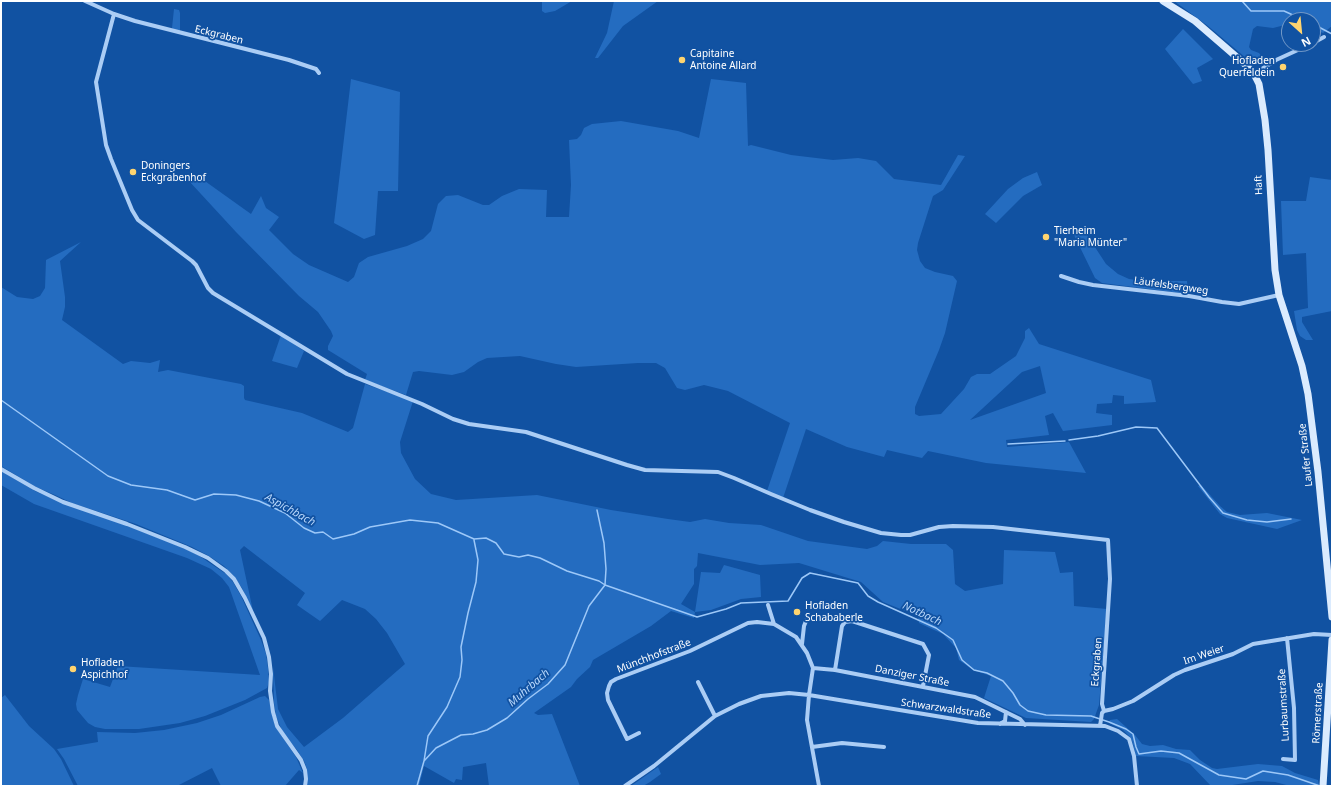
<!DOCTYPE html>
<html>
<head>
<meta charset="utf-8">
<style>
  body { margin:0 }
  #map { position:relative; width:1333px; height:787px; overflow:hidden; background:#1152a2; font-family:"Noto Sans",sans-serif }
  canvas { display:block }
  .frame { position:absolute; inset:0; border:2px solid #fff; pointer-events:none }
  .north { position:absolute; left:1281px; top:12px; width:40px; height:40px; box-sizing:border-box; background:#1152a2; border:1px solid #7097c7; border-radius:50%; rotate:153deg; font-size:11px; font-weight:700; line-height:16px; text-align:center; color:#fff }
  .north::after { content:''; display:block; margin:auto; width:14px; height:18px; background:#ffd46f; clip-path:polygon(50% 0,100% 100%,50% 72%,0 100%) }
</style>
</head>
<body>
<div id="map">
<canvas width="1333" height="787"></canvas>
<div class="frame"></div>
<div class="north">N</div>
</div>
<script>
const ctx = document.querySelector('canvas').getContext('2d');
ctx.lineJoin = 'round';
function paint(path, color) { ctx.fillStyle = color; ctx.fill(path, 'evenodd'); }
const toPath = rows => new Path2D(rows.map(r => 'M' + r).join(''));
function strokePath(path, color, width, dash) { ctx.strokeStyle = color; ctx.lineWidth = width; ctx.lineCap = dash ? 'butt' : 'round'; ctx.setLineDash(dash || []); ctx.stroke(path); }
function drawText(font, color, halo, rows, align = 'center') {
  ctx.font = font + ' "Noto Sans",sans-serif'; ctx.lineWidth = 3.5; ctx.setLineDash([]); ctx.textBaseline = 'middle'; ctx.strokeStyle = halo; ctx.fillStyle = color; for (const [text, x, y, turn = 0] of rows) {
    ctx.save(); ctx.translate(x, y); ctx.rotate((+turn || 0) * Math.PI / 180); ctx.textAlign = isNaN(turn) ? turn : align; if (halo) ctx.strokeText(text, 0, 0); ctx.fillText(text, 0, 0); ctx.restore();
  }
}
paint(toPath([
  [542,1,572,1,555,11,545,13,542,11],
  [614,1,658,1,623,26,598,58,595,58,607,33],
  [1174,1,1332,1,1332,26,1323,33,1313,29,1313,20,1289,20,1289,24,1273,28,1257,26,1253,29,1249,47,1251,50,1259,53,1265,60,1264,62,1258,64,1252,63,1208,26],
  [174,9,179,10,180,13,180,32,174,31,172,28],
  [1183,29,1213,59,1197,68,1202,81,1193,84,1165,49],
  [351,79,400,92,398,191,378,191,375,235,364,239,334,223],
  [711,79,746,83,748,146,751,145,791,155,833,160,858,158,876,161,894,179,941,185,958,155,965,156,943,190,933,196,918,243,917,250,920,261,925,268,935,272,953,276,957,281,945,333,939,350,915,407,915,414,919,416,941,414,964,389,971,377,977,374,990,374,1016,356,1025,338,1025,331,1029,328,1039,344,1151,380,1156,402,1124,404,1124,396,1113,395,1112,403,1097,404,1096,413,1112,415,1112,425,1063,431,1053,413,1045,416,1049,435,1006,440,1007,447,1069,442,1086,473,986,463,928,451,922,458,887,450,884,457,847,447,806,429,783,498,767,491,790,423,728,391,704,385,685,390,677,388,665,368,656,363,638,363,576,367,556,364,520,356,487,358,478,362,464,372,452,375,419,371,413,372,406,395,365,380,367,374,328,350,328,346,333,336,331,331,318,312,299,296,236,232,189,181,195,174,251,214,261,196,266,208,279,217,269,230,293,254,309,265,348,282,354,277,359,263,368,257,407,246,423,239,431,231,438,204,446,196,458,195,483,205,489,205,502,196,519,189,547,190,546,217,569,217,571,185,569,140,577,139,581,135,584,128,592,124,621,121,678,131,699,138],
  [1040,366,1046,393,970,420,1022,372],
  [1037,172,1042,185,1023,196,996,223,985,214,1008,189,1023,178],
  [1310,177,1332,180,1332,311,1302,317,1302,322,1313,340,1306,340,1300,336,1297,330,1294,311,1308,308,1306,253,1283,255,1281,201,1306,201],
  [1079,229,1087,235,1106,264,1118,274,1129,279,1144,281,1187,281,1188,294,1102,283,1095,278,1074,235],
  [81,242,60,261,65,297,65,307,62,320,123,364,131,361,150,363,160,360,158,372,168,370,241,384,244,386,244,398,245,400,302,413,348,432,353,428,365,384,413,401,400,442,401,453,415,479,431,494,456,500,537,495,611,510,668,519,690,522,705,519,729,523,761,525,808,541,867,549,877,546,883,541,911,544,946,544,953,550,955,584,965,591,1003,584,1004,550,1055,552,1060,573,1073,572,1074,606,1107,609,1099,705,1094,719,1091,722,1026,718,984,698,991,676,973,670,959,660,956,648,943,634,919,623,918,616,883,602,861,582,799,563,760,565,698,553,697,566,694,569,694,584,681,604,695,612,701,572,720,573,724,565,760,575,761,597,741,599,711,610,695,612,694,618,671,611,651,626,593,660,590,667,577,679,571,687,534,713,538,715,552,714,580,786,489,786,486,763,463,767,462,780,456,779,454,783,424,766,419,786,307,786,307,769,304,761,297,750,283,733,276,716,274,703,273,667,278,709,287,727,304,747,343,718,405,664,387,633,376,619,365,609,342,600,320,621,297,605,305,593,244,546,240,550,253,611,242,588,233,575,224,566,209,556,192,547,136,524,72,503,55,495,36,487,1,466,1,287,17,297,33,299,40,296,45,288,46,260],
  [281,335,304,351,297,368,272,361],
  [1,471,35,491,58,501,128,526,179,546,198,555,226,574,233,582,241,596,261,640,266,654,268,668,269,682,267,688,245,700,205,716,180,723,139,729,105,729,95,727,88,723,77,710,76,704,78,695,83,679,110,687,118,666,260,675,229,587,222,578,211,569,187,558,34,504,1,485],
  [1201,485,1220,506,1227,512,1240,515,1267,513,1302,520,1277,529,1227,518,1220,514,1198,486],
  [5,695,29,726,54,749,61,759,74,786,1,786,1,698],
  [265,696,269,700,275,726,296,757,303,773,299,770,285,786,221,786,212,768,177,786,78,786,64,759,57,749,98,742,97,732,135,733,164,730,197,723,221,715,260,697],
  [1117,719,1135,735,1142,744,1150,746,1163,745,1176,749,1190,750,1200,760,1212,768,1217,769,1258,764,1282,766,1295,773,1318,780,1319,786,1290,786,1275,782,1258,781,1226,786,1211,786,1190,764,1174,758,1136,756,1132,741,1130,737,1123,730,1109,723,1110,720],
  [658,767,661,774,650,782,643,786,631,786]
]), '#246cc0');
strokePath(toPath([
  [1242,1,1251,11,1284,11,1304,20],
  [1313,24,1332,34],
  [1,400,108,476,131,485,167,490,195,500,214,494,236,495,259,501,285,513,304,528,315,533,323,532,333,539,354,534,370,527,410,520,438,523,474,539,486,538,496,543,504,554,519,557,528,555,540,558,567,571,599,581,605,585,697,617,726,609,741,603,788,601,802,578,810,573,858,583,868,596,878,602,936,628,953,640,962,660,974,670,987,673,1003,681,1013,693,1020,705,1028,711,1046,715,1091,716,1109,722,1126,729,1133,734,1136,747,1139,754,1161,751,1179,753,1219,775,1246,779,1263,771,1288,775,1320,786],
  [1069,440,1098,436,1136,427,1157,428,1209,497,1223,513,1247,520,1267,522,1291,519],
  [1008,444,1065,441],
  [597,510,604,543,606,569,605,585],
  [424,761,428,736,447,707,460,677,462,660,461,647,468,613,476,582,478,560,474,540],
  [417,786,424,761,436,748,461,735,473,734,487,730,507,718,528,699,548,684,565,665,589,606,605,585]
]), '#9dc8f8', 1.5);
strokePath(toPath([
  [85,1,114,14,135,21,289,60,316,69,319,73],
  [114,14,96,82,106,145,111,159,132,210,138,220,192,261,196,265,208,288,213,293,347,374,422,404,453,419,469,424,526,432,627,465,645,470,718,472,734,478,771,494,810,510,844,522,881,533,901,535,910,535,939,527,953,526,993,527,1108,540,1110,579,1102,704,1104,711],
  [1313,43,1324,37],
  [1254,74,1276,60,1311,44],
  [1061,276,1079,282,1093,285,1189,296,1222,302,1239,304,1279,295],
  [1,469,34,488,63,502,127,524,185,547,208,558,226,571,234,579,245,598,264,638,269,657,271,674,270,691,273,712,277,726,301,760,305,770,306,779,305,786],
  [768,605,774,624],
  [802,644,804,626,808,616],
  [813,668,835,670,975,697,1020,719,1025,725],
  [835,670,842,626,845,622,852,621,923,644,929,655,923,686],
  [698,682,715,716],
  [1000,724,1005,721,1006,712],
  [1100,726,1102,713,1104,711,1113,709,1133,701,1174,675,1185,670,1233,654,1253,644,1314,634,1332,635],
  [639,733,627,739,608,700,607,693,609,686,611,682,616,679,690,651,748,623,757,622,774,624,796,637,807,653,813,668,809,695,807,720,819,786],
  [812,747,842,743,884,747],
  [1283,759,1295,760,1294,708,1287,638],
  [625,786,654,766,715,716,739,704,761,696,789,693,809,695,978,723,1105,726,1118,731,1129,739,1134,756,1137,786]
]), '#abcdf5', 4);
strokePath(toPath([
  [1163,1,1195,21,1247,66,1254,74,1259,84,1265,120,1268,150,1275,270,1279,295,1302,366,1308,394,1318,472,1332,617],
  [1323,786,1332,640]
]), '#dbebfe', 7);
for (const [x, y, r, color] of [
  [682,60,4,"#ffd46f"],
  [1283,67,4,"#ffd46f"],
  [133,172,4,"#ffd46f"],
  [1046,237,4,"#ffd46f"],
  [797,612,4,"#ffd46f"],
  [73,669,4,"#ffd46f"]
]) { const dot = new Path2D(); dot.arc(x, y, r, 0, 2 * Math.PI); ctx.fillStyle = color; ctx.fill(dot); strokePath(dot, '#1152a2', 1.5); }
drawText('10px', '#fff', '#1152a2', [
  ["Eckgraben",219,35,14],
  ["Haft",1259,185,-93],
  ["Läufelsbergweg",1171,286,8],
  ["Laufer Straße",1306,455,-96],
  ["Im Weier",1204,655,-19],
  ["Münchhofstraße",654,656,-21],
  ["Eckgraben",1097,662,-86],
  ["Danziger Straße",912,676,11],
  ["Lurbaumstraße",1284,705,-93],
  ["Schwarzwaldstraße",946,709,8],
  ["Römerstraße",1318,713,-87]
]);
drawText('10px', '#fff', '#1152a2', [
  ["Capitaine",690,54],
  ["Antoine Allard",690,66],
  ["Hofladen",1275,61,"right"],
  ["Querfeldein",1275,73,"right"],
  ["Doningers",141,166],
  ["Eckgrabenhof",141,178],
  ["Tierheim",1054,231],
  ["\"Maria Münter\"",1054,243],
  ["Hofladen",805,606],
  ["Schababerle",805,618],
  ["Hofladen",81,663],
  ["Aspichhof",81,675]
], 'left');
drawText('italic 11px', '#b8d7fb', '#1152a2', [
  ["Aspichbach",290,510,29],
  ["Notbach",922,614,25],
  ["Muhrbach",529,688,-41]
]);
</script>
</body>
</html>
